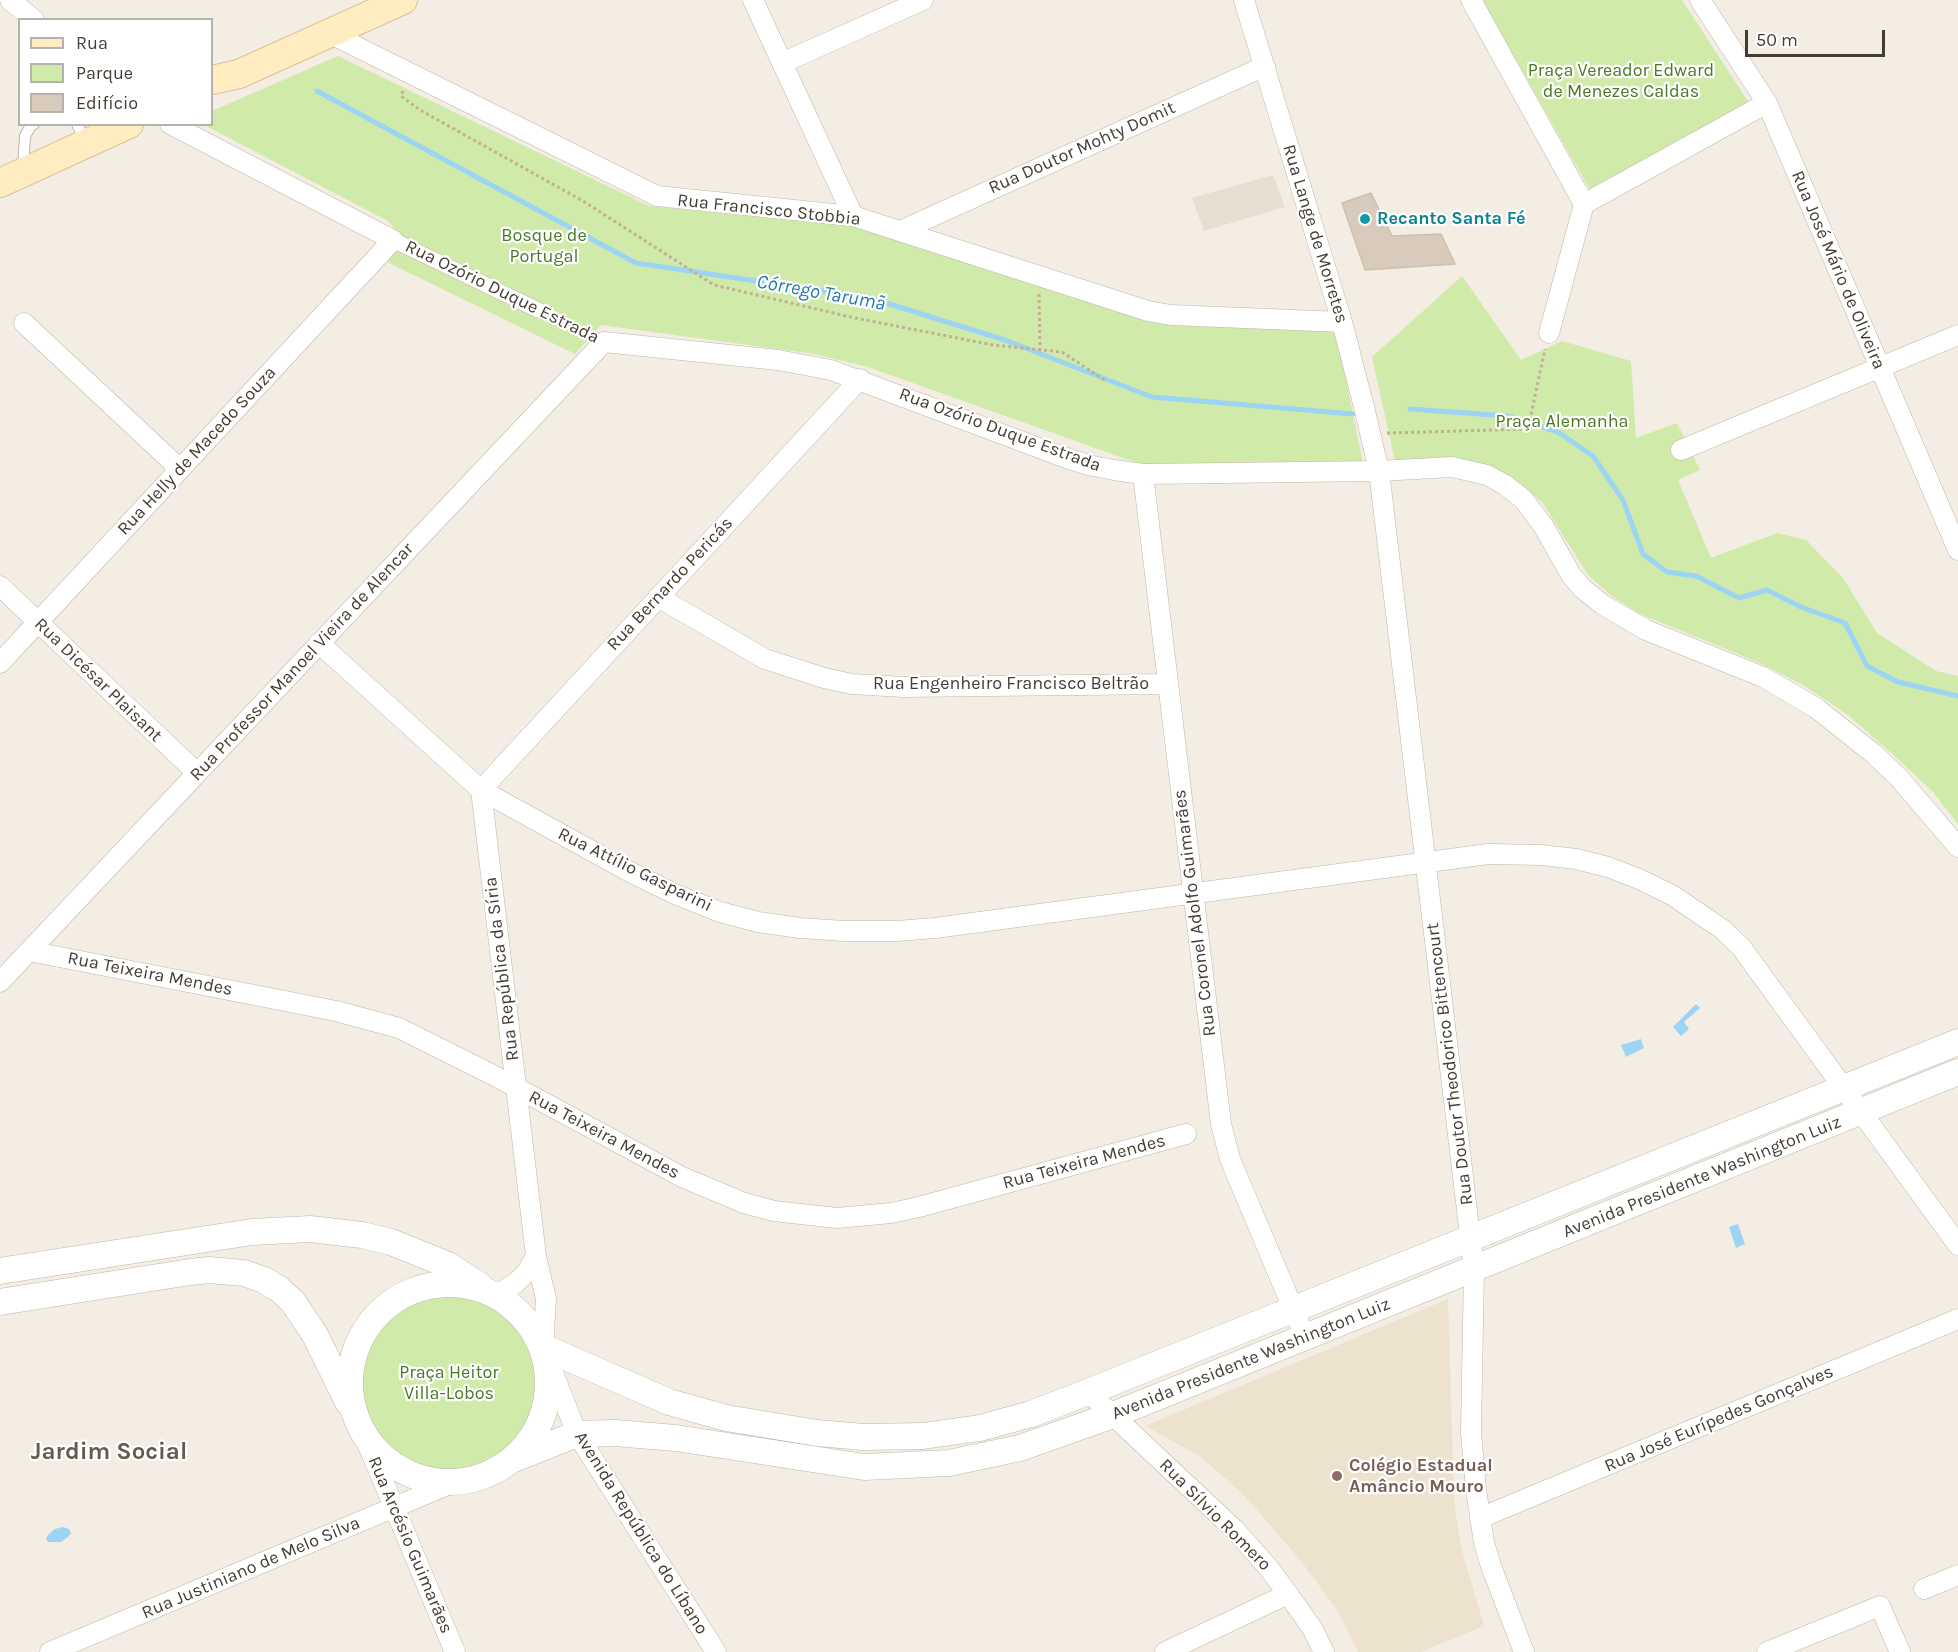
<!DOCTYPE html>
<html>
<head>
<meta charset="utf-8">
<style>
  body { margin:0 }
  #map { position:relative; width:1958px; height:1652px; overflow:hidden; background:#f3ede4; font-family:Karla,sans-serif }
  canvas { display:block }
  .legend { position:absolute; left:18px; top:18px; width:195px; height:108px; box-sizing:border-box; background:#fff; border:2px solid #b5b1ad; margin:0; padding:8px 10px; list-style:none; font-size:18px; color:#453d33 }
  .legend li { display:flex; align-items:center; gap:12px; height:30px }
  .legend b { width:30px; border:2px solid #b5b1ad }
  .scale { position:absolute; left:1745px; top:30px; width:140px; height:27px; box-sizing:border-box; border:3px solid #453d33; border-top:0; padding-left:8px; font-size:18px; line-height:21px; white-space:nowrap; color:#453d33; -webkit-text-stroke:4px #fff; paint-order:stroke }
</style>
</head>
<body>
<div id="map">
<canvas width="1958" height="1652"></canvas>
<ul class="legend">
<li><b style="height:8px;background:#ffedc1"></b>Rua</li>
<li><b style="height:16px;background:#d0eaaa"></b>Parque</li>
<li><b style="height:16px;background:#d8cbbc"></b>Edifício</li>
</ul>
<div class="scale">50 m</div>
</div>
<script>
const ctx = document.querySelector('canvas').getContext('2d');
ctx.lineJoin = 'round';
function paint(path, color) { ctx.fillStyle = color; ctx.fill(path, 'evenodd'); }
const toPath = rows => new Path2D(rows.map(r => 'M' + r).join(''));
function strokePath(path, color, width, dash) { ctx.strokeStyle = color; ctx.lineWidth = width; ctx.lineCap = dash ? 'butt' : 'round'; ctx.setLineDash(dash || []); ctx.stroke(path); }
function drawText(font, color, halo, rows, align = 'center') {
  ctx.font = font + ' Karla,sans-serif'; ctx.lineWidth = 4.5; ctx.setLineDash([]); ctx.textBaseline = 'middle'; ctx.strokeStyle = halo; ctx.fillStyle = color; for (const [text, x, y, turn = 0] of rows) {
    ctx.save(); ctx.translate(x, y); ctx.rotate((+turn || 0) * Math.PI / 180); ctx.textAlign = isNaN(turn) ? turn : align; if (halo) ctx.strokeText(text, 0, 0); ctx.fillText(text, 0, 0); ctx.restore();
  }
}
paint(toPath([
  [1273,175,1285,207,1204,231,1192,198]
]), '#e7dfd1');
paint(toPath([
  [1448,1299,1454,1501,1461,1547,1484,1626,1420,1652,1358,1652,1338,1611,1301,1561,1243,1494,1201,1457,1145,1426]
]), '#ede2cd');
paint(toPath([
  [1482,0,1682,0,1749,103,1590,190],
  [338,56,649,206,860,227,1158,323,1336,330,1363,464,1140,464,868,367,815,354,601,325,575,354,387,262,397,249,398,233,388,221,204,125,212,124,212,111],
  [1462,276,1521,360,1562,341,1631,361,1636,438,1677,423,1700,470,1678,480,1711,558,1777,533,1806,540,1843,578,1877,633,1936,671,1958,676,1958,824,1933,792,1898,759,1848,715,1803,685,1760,663,1640,614,1613,597,1588,575,1542,502,1518,482,1477,465,1442,458,1395,461,1372,357],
  '360 1383a89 89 0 1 1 178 0a89 89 0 1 1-178 0Z'
]), '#d0eaaa');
paint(toPath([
  [1696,1004,1700,1008,1684,1022,1689,1029,1681,1036,1673,1027],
  [1641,1039,1644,1048,1626,1057,1621,1045],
  [1738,1224,1745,1244,1736,1248,1729,1227],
  [63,1527,69,1529,71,1533,68,1537,61,1542,48,1542,46,1538,49,1534,55,1529]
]), '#9cd4f3');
strokePath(toPath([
  [317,91,636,263,870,298,1005,340,1152,397,1353,414],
  [1410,409,1508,416,1558,432,1593,456,1623,500,1643,554,1667,572,1696,576,1739,598,1767,590,1801,607,1845,623,1867,666,1898,682,1958,696]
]), '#9cd4f3', 5);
const building = toPath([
  [1371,193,1392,236,1441,234,1455,264,1365,270,1342,203,1371,193]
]);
paint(building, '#d8cbbc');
strokePath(building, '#d0c0ab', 1.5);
const service = toPath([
  [77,124,86,143],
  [23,168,25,136,30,127,34,124]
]);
const pedestrian = toPath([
  [393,240,538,310]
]);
const minor = toPath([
  [10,0,34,20],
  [753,0,853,216],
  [1244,0,1342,322,1364,407,1379,471,1474,1269,1471,1433,1476,1489,1484,1543,1491,1566,1524,1652],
  [1471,0,1584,204],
  [1700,0,1767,103,1958,550],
  [329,33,657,196,853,216,1148,311,1171,315,1342,322],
  [782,63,923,0],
  [900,231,1265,66],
  [24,323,180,469],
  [1549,333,1584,204,1767,103],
  [1681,450,1958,335],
  [1143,474,1221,1124,1230,1159,1305,1337],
  [0,586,197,773],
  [658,597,765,659,824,678,852,684,903,687,1168,684],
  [319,643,481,790,630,872,675,894,720,912,758,922,800,928,844,931,897,931,935,928,1488,854,1541,855,1576,859,1608,867,1639,879,1672,895,1722,929,1741,947,1958,1245],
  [0,663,393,240,170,124],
  [29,951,336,1011,399,1028,491,1074,682,1177,744,1203,774,1211,837,1218,891,1213,919,1207,1186,1134],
  [0,982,604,342,778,360,831,370,1058,455,1088,465,1114,470,1143,474,1379,471,1452,467,1487,475,1505,485,1523,499,1544,527,1571,575,1583,589,1603,605,1646,630,1763,677,1816,708,1874,754,1899,778,1958,847],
  [497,1295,517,1282,527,1272,536,1256],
  [1088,1392,1235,1530,1268,1567,1288,1594,1312,1628,1324,1652],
  [365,1438,455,1652],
  [1480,1518,1958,1319],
  [1924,1589,1958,1575],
  [50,1652,452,1483],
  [716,1652,577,1434,543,1347,546,1299,536,1256,481,790,860,379],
  [1165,1652,1288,1594],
  [1767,1652,1880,1606,1900,1652]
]);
const tertiary = toPath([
  [0,1271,252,1232,310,1229,362,1235,391,1242,448,1265,479,1285],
  '350 1383a99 99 0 1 1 198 0a99 99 0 1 1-198 0Z',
  [0,1302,190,1272,209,1270,244,1273,264,1280,279,1289,293,1302,315,1335,348,1402],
  [543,1347,669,1402,726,1418,817,1433,863,1437,923,1436,980,1428,1031,1414,1088,1392,1958,1042],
  [514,1459,577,1434,615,1433,676,1438,864,1467,949,1463,1020,1448,1113,1415,1958,1072]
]);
const secondary = toPath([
  [212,80,239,74,403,0],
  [0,183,129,124]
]);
strokePath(service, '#bfb5a6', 12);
strokePath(pedestrian, '#bfb5a6', 16);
strokePath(minor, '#bfb5a6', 21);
strokePath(tertiary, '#bfb5a6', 27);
strokePath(secondary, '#d9c293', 30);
strokePath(toPath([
  [403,91,401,96,420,110,583,201,714,285,855,318,993,345,1062,352,1106,381],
  [1039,294,1040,350],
  [551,316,586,333],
  [1387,433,1528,429,1545,349]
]), '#c1b096', 3, [3, 3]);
strokePath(service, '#fff', 10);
strokePath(pedestrian, '#fff', 15);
strokePath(minor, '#fff', 20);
strokePath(tertiary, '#fff', 26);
strokePath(secondary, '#ffedc1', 28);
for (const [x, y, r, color] of [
  [1365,219,6,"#0f9aa8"],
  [1337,1476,6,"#8d6e63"]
]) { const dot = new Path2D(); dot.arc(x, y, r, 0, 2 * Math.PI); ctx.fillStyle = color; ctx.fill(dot); strokePath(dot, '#fff', 2); }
drawText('18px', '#497924', '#fff', [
  ["Praça Vereador Edward",1621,71],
  ["de Menezes Caldas",1621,92],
  ["Bosque de",544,236],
  ["Portugal",544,257],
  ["Praça Alemanha",1562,422],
  ["Praça Heitor",449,1373],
  ["Villa-Lobos",449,1394]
]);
drawText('18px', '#453d33', '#fff', [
  ["Rua Doutor Mohty Domit",1082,148,-24],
  ["Rua Francisco Stobbia",769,210,6],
  ["Rua Lange de Morretes",1315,234,73],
  ["Rua José Mário de Oliveira",1838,270,67],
  ["Rua Ozório Duque Estrada",502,292,26],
  ["Rua Ozório Duque Estrada",1000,430,20],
  ["Rua Helly de Macedo Souza",197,451,-47],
  ["Rua Bernardo Pericás",670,584,-47],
  ["Rua Professor Manoel Vieira de Alencar",302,662,-47],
  ["Rua Dicésar Plaisant",98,680,44],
  ["Rua Engenheiro Francisco Beltrão",1011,684],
  ["Rua Attílio Gasparini",635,870,26],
  ["Rua Coronel Adolfo Guimarães",1195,913,-97],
  ["Rua República da Síria",502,969,-97],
  ["Rua Teixeira Mendes",150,974,11],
  ["Rua Doutor Theodorico Bittencourt",1450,1064,-97],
  ["Rua Teixeira Mendes",604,1135,28],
  ["Rua Teixeira Mendes",1084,1162,-15],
  ["Avenida Presidente Washington Luiz",1702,1177,-22],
  ["Avenida Presidente Washington Luiz",1251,1359,-22],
  ["Rua José Eurípedes Gonçalves",1719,1419,-23],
  ["Rua Sílvio Romero",1215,1515,45],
  ["Avenida República do Líbano",641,1533,58],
  ["Rua Arcésio Guimarães",410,1545,67],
  ["Rua Justiniano de Melo Silva",251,1568,-23]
]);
drawText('bold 18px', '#0d838f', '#fff', [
  ["Recanto Santa Fé",1377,219]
], 'left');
drawText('bold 18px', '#785e54', '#fff', [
  ["Colégio Estadual",1349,1466],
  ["Amâncio Mouro",1349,1487]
], 'left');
drawText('italic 20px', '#277bae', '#fff', [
  ["Córrego Tarumã",821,293,10]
]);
drawText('bold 24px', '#685b4a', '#fff', [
  ["Jardim Social",109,1452]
]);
</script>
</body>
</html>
